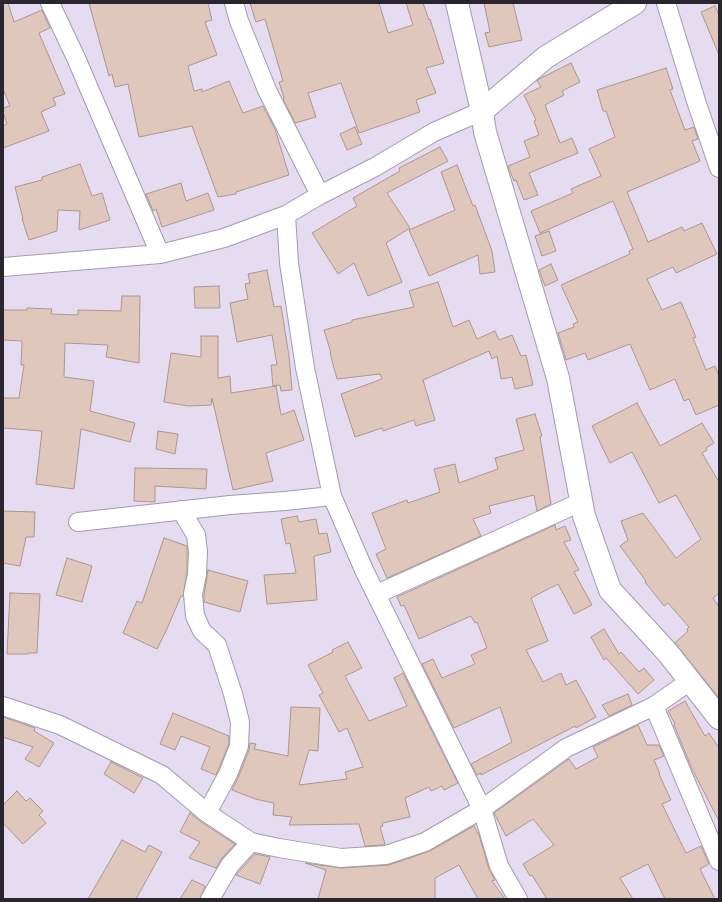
<!DOCTYPE html>
<html>
<head>
<meta charset="utf-8">
<style>
  body { margin:0 }
  #map { position:relative; width:722px; height:902px; overflow:hidden; background:#e5dcf2; font-family:"Varela Round",sans-serif }
  canvas { display:block }
  .frame { position:absolute; inset:0; border:4px solid #2a262f; pointer-events:none }
</style>
</head>
<body>
<div id="map">
<canvas width="722" height="902"></canvas>
<div class="frame"></div>
</div>
<script>
const ctx = document.querySelector('canvas').getContext('2d');
ctx.lineJoin = 'round';
function paint(path, color) { ctx.fillStyle = color; ctx.fill(path, 'evenodd'); }
const toPath = rows => new Path2D(rows.map(r => 'M' + r).join(''));
function strokePath(path, color, width, dash) { ctx.strokeStyle = color; ctx.lineWidth = width; ctx.lineCap = dash ? 'butt' : 'round'; ctx.setLineDash(dash || []); ctx.stroke(path); }
const building = toPath([
  [3,3,8,3,14,22,42,10,50,28,39,33,65,94,53,98,56,105,41,112,49,131,3,148,3,126,7,124,3,112,3,108,10,106,3,89,3,3],
  [89,3,208,3,212,20,205,22,217,55,188,66,194,91,202,89,202,92,229,81,243,113,263,106,275,129,289,175,236,192,236,194,218,197,192,126,139,137,128,84,115,87,112,74,109,76,89,3],
  [250,3,379,3,388,33,413,25,406,3,423,3,429,20,430,19,444,63,426,68,436,93,416,100,420,112,359,133,341,83,308,93,316,117,295,123,283,99,284,98,279,82,283,81,265,19,256,22,250,3],
  [484,3,513,3,522,40,489,47,485,33,490,32,484,3],
  [715,6,719,15,719,55,701,12,715,6],
  [571,63,580,82,562,91,564,95,545,105,560,143,572,138,578,153,529,173,538,195,524,200,516,180,514,181,508,166,530,157,524,141,539,135,534,121,536,120,524,95,541,87,537,81,539,79,571,63],
  [666,68,673,89,670,90,685,130,694,127,698,139,692,141,700,161,627,192,648,242,682,227,684,231,702,223,717,254,676,273,673,267,647,279,662,310,681,302,696,337,693,338,706,370,715,366,719,376,719,405,696,415,689,399,684,401,675,379,650,390,630,344,588,360,585,353,566,360,558,333,574,327,573,324,578,322,561,285,630,254,629,251,633,249,613,201,540,233,531,211,573,193,571,189,601,176,589,149,615,137,606,111,603,111,597,90,666,68],
  [355,127,362,144,347,150,340,134,355,127],
  [440,147,448,161,387,193,410,228,386,243,402,282,368,296,354,263,338,274,312,233,357,206,353,198,400,171,399,168,440,147],
  [80,164,92,196,102,193,110,220,79,230,80,211,58,210,57,231,29,240,22,219,23,219,15,187,42,180,42,177,80,164],
  [457,165,473,206,475,205,492,251,495,272,480,274,478,255,429,276,409,230,455,210,441,172,457,165],
  [181,183,186,201,208,193,214,210,162,227,156,209,153,211,146,194,181,183],
  [549,231,556,251,542,256,535,236,549,231],
  [551,264,558,280,545,286,539,270,551,264],
  [267,270,274,307,281,306,289,356,292,390,281,391,280,385,273,386,271,365,277,365,272,335,237,342,230,303,248,299,245,284,250,283,248,274,267,270],
  [438,282,453,327,469,320,477,339,495,331,499,340,512,335,521,356,526,355,533,385,515,389,512,377,501,379,497,356,492,359,489,351,423,380,435,420,416,426,414,420,383,431,382,428,355,437,341,394,382,379,380,374,337,379,330,353,331,353,324,330,352,322,352,320,414,307,409,291,438,282],
  [219,286,220,308,195,308,194,287,219,286],
  [122,296,140,296,139,363,106,357,108,345,65,343,64,377,94,381,90,411,135,423,130,442,81,429,74,489,36,484,42,431,3,428,3,398,19,398,24,365,21,365,22,341,3,340,3,310,27,310,27,308,52,309,51,314,78,315,78,310,121,311,122,296],
  [201,336,218,336,218,378,230,376,231,393,276,386,281,415,294,410,304,440,266,453,273,481,233,490,212,398,211,405,188,406,164,402,171,353,201,357,201,336],
  [637,403,660,446,702,423,714,443,706,448,707,450,702,453,719,482,719,593,713,598,719,607,719,698,675,643,688,631,687,629,689,627,668,603,664,606,645,582,646,581,620,546,628,540,621,521,643,513,676,558,701,539,676,495,659,503,632,452,610,463,592,426,637,403],
  [535,414,542,436,540,437,551,504,537,511,534,495,489,506,491,513,473,519,481,536,387,578,376,554,386,549,372,513,407,500,408,503,440,492,434,469,455,464,459,483,498,469,495,458,524,450,516,419,535,414],
  [158,431,178,434,175,454,156,449,158,431],
  [135,468,207,469,206,489,155,486,155,502,134,501,135,468],
  [3,511,35,512,34,537,26,537,20,566,3,563,3,511],
  [297,516,299,522,316,519,319,534,327,533,331,552,314,556,317,600,267,604,264,575,296,573,290,543,286,544,281,519,297,516],
  [555,525,556,530,565,526,571,540,564,542,579,570,574,572,592,605,574,614,558,584,531,598,548,641,526,650,543,682,561,673,566,685,576,680,596,717,576,728,575,726,481,775,481,773,477,775,471,764,512,742,500,707,454,728,422,664,433,659,442,678,475,664,471,655,487,648,477,622,475,623,471,616,419,639,404,605,401,606,397,597,555,525],
  [164,538,187,546,187,573,183,596,181,596,166,631,157,649,123,633,137,601,142,603,164,538],
  [67,558,92,566,82,602,56,595,67,558],
  [208,570,248,581,240,612,204,602,204,595,208,570],
  [10,593,40,594,37,653,28,653,28,654,7,654,10,593],
  [604,629,619,654,621,652,639,672,644,668,654,680,638,694,606,658,604,660,591,637,604,629],
  [348,642,362,668,345,676,369,721,407,706,394,678,403,673,458,783,444,790,442,786,431,791,429,787,405,798,410,817,382,823,383,826,380,827,385,844,384,845,365,846,359,824,289,825,292,817,273,815,274,803,255,799,232,790,238,778,249,750,250,743,256,744,254,749,288,756,291,707,320,708,318,751,309,750,299,785,347,779,345,772,363,767,347,728,339,732,319,695,323,693,308,665,333,652,332,650,348,642],
  [628,694,632,705,609,716,602,705,628,694],
  [685,701,705,736,709,733,719,748,719,821,692,769,674,725,675,724,668,711,685,701],
  [173,713,229,736,229,744,216,775,201,769,210,747,181,736,175,750,160,744,173,713],
  [3,717,35,728,34,731,54,743,39,767,25,759,33,747,3,737,3,717],
  [638,725,647,745,659,745,664,756,654,760,660,774,659,774,671,800,662,804,686,853,701,846,709,864,700,869,715,899,665,899,648,864,620,878,633,899,547,899,532,875,530,876,523,864,554,845,533,819,506,836,494,813,569,759,576,769,598,757,593,747,638,725],
  [111,762,143,778,134,793,104,774,111,762],
  [17,791,26,801,30,798,43,811,39,815,46,823,23,844,3,823,3,805,17,791],
  [190,813,201,822,235,844,222,858,216,868,189,858,200,842,180,832,190,813],
  [474,826,479,835,489,869,495,880,492,881,505,899,478,899,459,865,435,878,435,899,318,899,326,870,305,863,342,868,389,865,430,851,474,826],
  [122,840,145,852,149,845,162,852,136,899,88,899,122,840],
  [255,854,270,857,260,884,236,875,255,854],
  [192,880,205,886,200,899,180,899,192,880]
]);
paint(building, '#dfc7bc');
strokePath(building, '#ac968b', 1);
const minor = toPath([
  [50,3,76,58,160,254],
  [234,3,239,21,267,90,320,195],
  [666,3,697,104,719,168],
  [286,215,289,263,305,368,332,496,364,570,482,809,499,866,518,899],
  [3,267,160,254,224,238,286,215,320,195,375,167,434,132,482,111],
  [181,510,196,535,198,552,197,574,193,594,195,616,202,631,217,645,233,694,240,722,239,746,228,774,207,813],
  [78,522,230,505,285,501,332,496],
  [377,594,581,502],
  [3,706,60,725,162,775,207,813,251,842,279,848,341,858,386,855,425,842,482,809,566,748,654,706,690,681],
  [654,706,719,861],
  [210,899,230,865,251,842]
]);
const tertiary = toPath([
  [457,3,482,111,485,132,558,378,584,516,610,590,668,653,719,718],
  [482,111,546,57,635,3]
]);
strokePath(minor, '#a29aae', 20);
strokePath(tertiary, '#a29aae', 24);
strokePath(minor, '#fff', 18);
strokePath(tertiary, '#fff', 22);
</script>
</body>
</html>
